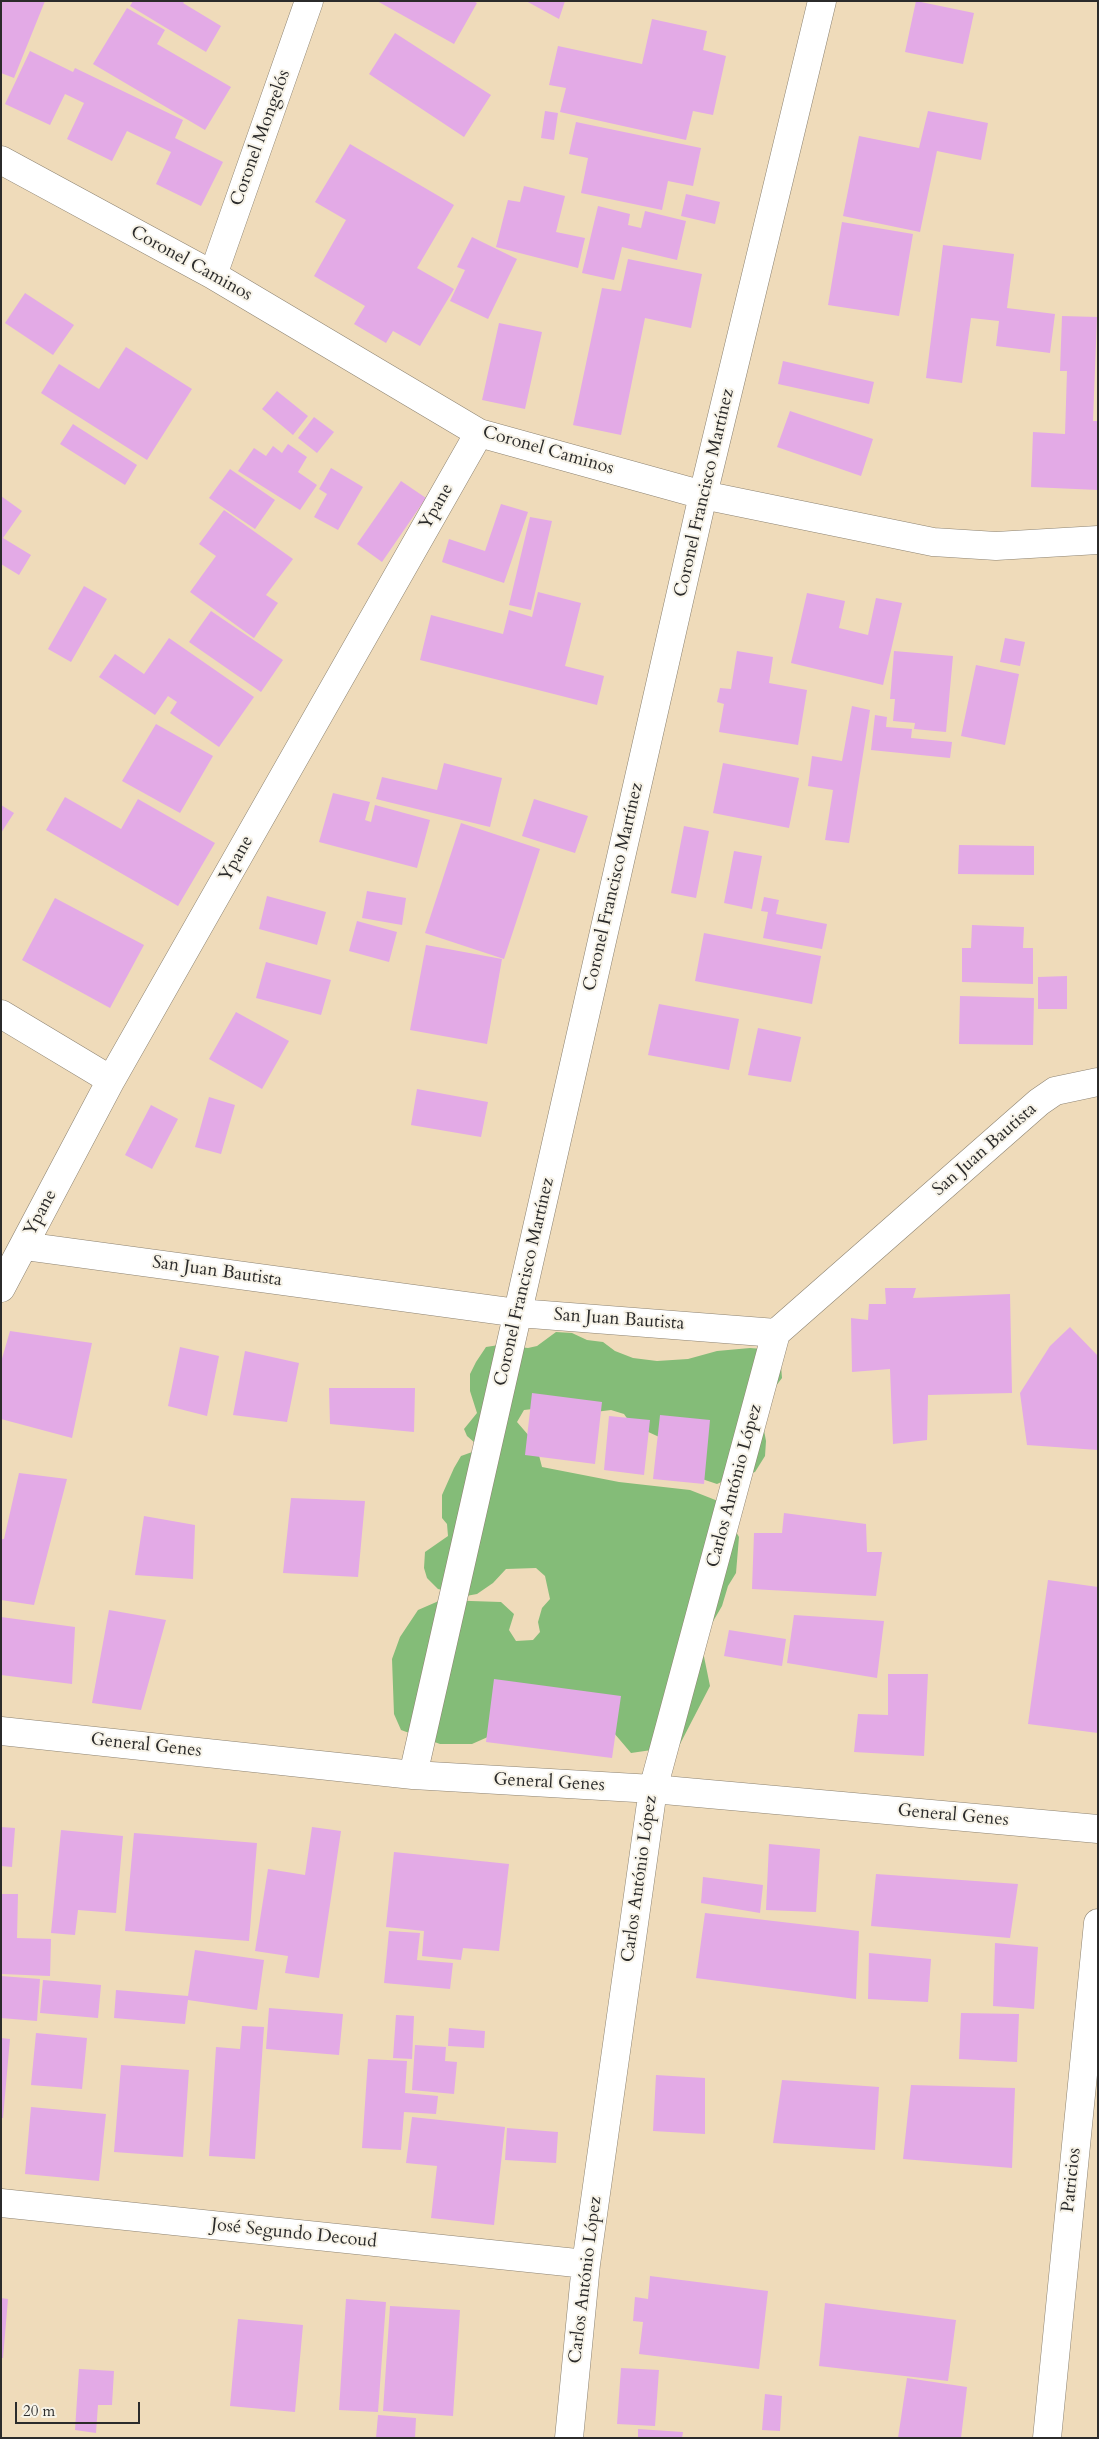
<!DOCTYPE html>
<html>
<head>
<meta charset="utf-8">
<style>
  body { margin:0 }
  #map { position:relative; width:1099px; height:2439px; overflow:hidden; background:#efdbba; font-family:Cardo,serif }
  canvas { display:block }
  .frame { position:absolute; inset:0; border:2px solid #2b2b2b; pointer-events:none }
  .scale { position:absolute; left:15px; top:2402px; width:125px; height:22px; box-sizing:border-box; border:2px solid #2b2b2b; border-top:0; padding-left:6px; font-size:15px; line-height:18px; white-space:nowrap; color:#2b2b2b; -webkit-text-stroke:4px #f7f3e8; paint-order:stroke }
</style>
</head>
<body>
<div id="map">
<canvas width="1099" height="2439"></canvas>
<div class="frame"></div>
<div class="scale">20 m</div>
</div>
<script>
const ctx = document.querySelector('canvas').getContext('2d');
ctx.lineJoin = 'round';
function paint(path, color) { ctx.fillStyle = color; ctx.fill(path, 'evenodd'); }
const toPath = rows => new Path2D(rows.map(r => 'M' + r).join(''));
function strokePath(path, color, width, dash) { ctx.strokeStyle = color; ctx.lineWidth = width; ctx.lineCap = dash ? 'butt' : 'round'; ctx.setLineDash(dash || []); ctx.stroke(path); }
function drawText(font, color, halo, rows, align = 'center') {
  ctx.font = font + ' Cardo,serif'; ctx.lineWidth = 4; ctx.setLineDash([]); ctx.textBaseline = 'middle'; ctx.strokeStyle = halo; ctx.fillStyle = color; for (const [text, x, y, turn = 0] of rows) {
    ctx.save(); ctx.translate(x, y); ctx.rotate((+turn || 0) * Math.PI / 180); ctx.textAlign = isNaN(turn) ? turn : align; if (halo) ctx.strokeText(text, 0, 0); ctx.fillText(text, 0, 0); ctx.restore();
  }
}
paint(toPath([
  [556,1332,572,1333,587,1340,603,1342,615,1351,633,1358,657,1361,688,1359,717,1351,750,1348,763,1349,781,1366,782,1378,766,1399,763,1425,766,1441,765,1456,755,1472,728,1479,717,1484,696,1477,670,1442,631,1424,624,1414,611,1410,587,1413,541,1408,524,1410,517,1422,536,1444,542,1467,619,1482,690,1490,718,1501,739,1537,736,1573,728,1586,722,1606,701,1642,710,1686,679,1746,631,1753,614,1733,499,1732,472,1744,440,1744,401,1730,394,1714,392,1659,400,1637,418,1610,441,1600,501,1602,514,1614,509,1630,516,1641,533,1640,540,1632,538,1622,542,1608,550,1599,545,1576,536,1568,506,1569,493,1583,477,1594,466,1596,438,1589,427,1578,424,1568,425,1552,448,1536,447,1524,442,1518,442,1495,454,1468,461,1456,475,1451,475,1443,467,1436,464,1429,477,1413,470,1391,470,1374,476,1362,486,1347,499,1345,528,1348,537,1346]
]), '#84bc78');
paint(toPath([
  [1,1,45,1,14,78,1,73],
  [133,1,185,1,183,3,221,26,206,52,130,6],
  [377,1,473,1,477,3,454,44],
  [526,1,565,1,559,19],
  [916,1,974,13,963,64,905,52],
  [127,8,165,30,157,44,231,87,205,130,93,64],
  [652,19,707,31,703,50,726,56,713,115,693,111,686,140,560,112,566,88,549,85,558,46,642,64],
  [395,33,491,95,464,137,369,74],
  [30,51,73,72,75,68,183,120,175,138,223,162,201,206,156,184,171,152,127,131,112,161,67,139,84,103,65,94,50,125,5,104],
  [545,111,558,113,554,140,541,138],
  [928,111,988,123,981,160,937,151,920,232,843,216,859,136,919,148],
  [576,122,701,148,693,186,668,181,662,210,581,193,588,158,569,154],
  [350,144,454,205,417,268,454,289,420,346,393,331,386,343,354,324,365,306,314,276,346,220,315,202],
  [524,186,565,196,556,232,585,238,578,268,496,247,508,200,520,202],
  [686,194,720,202,715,224,681,216],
  [598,206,630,214,628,225,641,228,645,211,686,221,677,260,622,247,614,280,582,273],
  [842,222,913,234,899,316,828,305],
  [472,237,517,259,488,319,450,301,465,270,457,267],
  [943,245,1014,254,1007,308,1055,314,1050,353,996,346,999,321,971,318,962,383,926,378],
  [628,259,702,274,691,328,645,318,621,435,573,425,602,288,621,291],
  [25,293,74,325,53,355,5,323],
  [1062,316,1097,317,1093,421,1098,421,1098,490,1031,487,1033,432,1065,434,1067,371,1060,371],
  [499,323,542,332,525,409,482,400],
  [126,347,192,389,147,460,41,393,59,364,99,389],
  [783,361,874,382,869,404,778,384],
  [277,391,308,416,293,435,262,409],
  [790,411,873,439,861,476,777,447],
  [314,417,334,432,317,453,298,438],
  [73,424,137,465,125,485,60,444],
  [288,444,307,457,298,472,317,485,300,510,238,471,254,448,266,456,273,446,282,453],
  [331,468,363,487,338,530,314,517,327,494,319,489],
  [230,469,275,500,255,529,209,498],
  [401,481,426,498,382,562,357,544],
  [1,496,22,511,3,538,31,555,19,575,1,564],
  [501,504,528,512,504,583,442,562,449,539,485,551],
  [224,510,293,559,266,595,278,603,254,638,190,592,216,556,199,544],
  [530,517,552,521,531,610,509,605],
  [84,586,107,599,71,662,48,649],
  [538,592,581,603,565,666,604,676,597,705,420,660,431,615,503,634,509,610,532,617],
  [807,593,845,601,839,628,868,635,876,598,902,603,883,685,791,663],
  [211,611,283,660,261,692,189,642],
  [169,638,254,697,219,747,170,713,177,702,168,696,155,715,99,677,115,654,144,674],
  [1005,638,1025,642,1020,666,1000,662],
  [737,651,773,657,769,683,807,690,798,745,719,732,724,704,717,702,720,688,731,689],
  [894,651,953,656,946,732,914,729,915,723,893,721,895,699,890,699],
  [976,665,1019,674,1005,745,961,736],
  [852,706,870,710,849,843,825,840,833,790,808,786,812,756,842,761],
  [875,715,887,717,886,727,912,729,911,738,952,742,950,758,871,750],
  [156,724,213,756,180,813,122,781],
  [444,763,502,778,490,827,376,799,382,777,437,790],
  [723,763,799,778,789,828,713,813],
  [333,793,370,802,365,820,371,822,375,805,430,820,417,868,319,842],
  [65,797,121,829,138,799,215,843,178,906,46,830],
  [534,799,588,816,575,853,522,836],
  [1,805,14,813,1,833],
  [461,823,540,849,504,959,425,933],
  [684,826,709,831,696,898,671,893],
  [959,845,1034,846,1034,875,958,874],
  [734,851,762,856,752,909,724,903],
  [367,891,406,898,402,925,362,918],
  [267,896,326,912,317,945,259,929],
  [764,897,779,900,776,914,827,924,822,949,763,938,768,912,761,911],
  [55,898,144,945,110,1008,22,960],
  [357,921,397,932,389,962,349,951],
  [972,925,1024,927,1023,948,1033,948,1033,984,962,982,962,948,971,948],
  [704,933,821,956,812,1004,695,981],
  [426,945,502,959,487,1044,410,1030],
  [266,962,331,980,321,1015,256,998],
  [1067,976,1067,1009,1038,1009,1038,977],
  [960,996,1034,998,1033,1045,959,1044],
  [659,1004,739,1019,729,1070,648,1055],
  [236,1012,289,1041,262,1089,209,1059],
  [758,1028,801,1037,791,1082,748,1075],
  [417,1089,488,1102,481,1137,411,1125],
  [209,1097,235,1105,221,1154,195,1147],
  [151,1105,178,1119,152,1169,125,1155],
  [885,1288,916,1288,913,1298,1010,1294,1012,1393,928,1395,927,1440,893,1444,890,1369,852,1372,851,1318,868,1320,869,1304,886,1304],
  [1070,1327,1098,1356,1098,1450,1027,1445,1020,1393,1050,1346],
  [10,1331,92,1343,72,1438,1,1419,1,1362],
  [180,1347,219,1356,207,1416,168,1406],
  [245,1351,299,1363,287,1422,233,1415],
  [329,1388,415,1388,414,1432,330,1424],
  [532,1393,602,1402,595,1464,525,1455],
  [660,1415,710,1420,704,1484,653,1479],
  [609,1416,650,1420,644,1475,604,1470],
  [19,1473,67,1479,34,1605,1,1600,1,1539,4,1539],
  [291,1498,365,1501,358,1577,283,1573],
  [784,1513,866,1524,867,1552,882,1552,876,1596,752,1589,754,1533,782,1533],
  [144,1516,195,1525,193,1579,135,1575],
  [1048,1580,1098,1587,1098,1733,1028,1724],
  [109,1610,166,1620,141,1710,92,1703],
  [794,1615,884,1621,877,1678,787,1663],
  [1,1617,75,1627,72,1684,1,1675],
  [729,1630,786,1639,782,1666,724,1656],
  [888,1674,928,1674,924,1756,854,1752,858,1714,888,1715],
  [494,1679,621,1696,612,1758,486,1742],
  [1,1827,15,1828,12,1867,1,1866],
  [312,1827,341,1831,319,1978,285,1973,288,1956,255,1951,268,1869,305,1875],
  [61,1830,123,1836,116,1913,78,1910,75,1935,51,1933],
  [134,1833,257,1843,249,1941,125,1931],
  [769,1844,820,1849,816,1912,766,1910],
  [394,1852,509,1864,499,1951,463,1948,461,1960,422,1956,424,1931,386,1927],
  [876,1874,1018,1884,1010,1938,871,1926],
  [703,1877,763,1885,760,1913,701,1903],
  [1,1894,18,1894,17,1938,51,1939,50,1976,1,1974],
  [705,1913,859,1931,856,1999,696,1978],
  [389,1931,420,1933,417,1960,453,1963,450,1989,384,1983],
  [995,1943,1038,1947,1034,2009,993,2006],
  [195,1950,264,1960,257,2010,188,2000,185,2024,114,2018,116,1990,188,1996],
  [869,1953,931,1959,928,2002,868,1999],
  [1,1976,40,1979,37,2021,1,2018],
  [43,1980,101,1985,98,2018,40,2013],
  [269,2008,343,2014,339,2055,266,2049],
  [961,2013,1019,2014,1017,2062,959,2059],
  [396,2015,414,2016,412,2059,393,2058],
  [242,2026,264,2027,255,2159,209,2156,216,2047,240,2049],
  [449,2028,485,2031,484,2048,448,2046],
  [36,2033,87,2038,82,2089,31,2085],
  [1,2038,10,2039,3,2118,1,2118],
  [415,2045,446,2047,445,2061,457,2062,454,2094,412,2090],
  [368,2059,407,2061,405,2093,438,2096,436,2114,404,2112,401,2150,362,2148],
  [121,2065,189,2070,183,2157,114,2152],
  [656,2075,705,2078,705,2134,653,2131],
  [782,2080,879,2087,875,2150,773,2143],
  [911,2085,1015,2088,1012,2168,903,2159],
  [31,2107,106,2114,99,2181,25,2174],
  [412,2117,505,2127,494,2225,431,2218,437,2166,406,2163],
  [507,2128,558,2132,556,2163,505,2160],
  [650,2276,768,2291,759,2369,639,2354,643,2322,633,2321,635,2297,648,2299],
  [1,2298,8,2299,3,2358,1,2358],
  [346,2299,386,2302,378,2412,339,2410],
  [825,2303,956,2320,948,2381,819,2366],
  [390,2306,460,2310,453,2416,383,2411],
  [238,2319,303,2325,295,2412,230,2406],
  [621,2368,659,2370,655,2426,617,2424],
  [79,2369,114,2371,112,2405,98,2405,96,2433,75,2430],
  [907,2378,967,2387,961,2438,898,2438],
  [765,2394,782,2396,780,2431,762,2430],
  [378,2415,416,2418,415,2438,376,2438],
  [638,2429,683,2432,682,2438,638,2438]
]), '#e3aae6');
const street = toPath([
  [1,160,213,275,479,433,703,495,933,542,996,546,1098,540],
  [213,275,309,1],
  [1,1014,111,1080],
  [24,1246,518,1313,776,1333,1039,1102,1055,1091,1098,1082],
  [1,1288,111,1080,479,433],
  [1,1731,413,1775,653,1789,1098,1829],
  [413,1775,703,495,822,1],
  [1,2203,586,2264],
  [569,2438,586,2264,653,1789,776,1333],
  [1047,2438,1098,1923]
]);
strokePath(street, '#8d8372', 29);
strokePath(street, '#fff', 28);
drawText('18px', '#2b2b2b', '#f7f3e8', [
  ["Coronel Mongelós",261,138,-70],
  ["Coronel Caminos",191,264,29],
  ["Coronel Caminos",548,451,16],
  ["Coronel Francisco Martínez",705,493,-77],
  ["Ypane",437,507,-60],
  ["Ypane",237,859,-60],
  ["Coronel Francisco Martínez",614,887,-77],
  ["San Juan Bautista",985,1150,-41],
  ["Ypane",41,1213,-62],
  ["San Juan Bautista",217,1272,8],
  ["Coronel Francisco Martínez",525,1282,-77],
  ["San Juan Bautista",619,1320,4],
  ["Carlos António López",735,1486,-75],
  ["General Genes",146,1746,6],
  ["General Genes",549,1783,3],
  ["General Genes",953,1816,5],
  ["Carlos António López",640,1879,-82],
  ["Patricios",1072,2180,-84],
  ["José Segundo Decoud",294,2234,6],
  ["Carlos António López",586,2280,-83]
]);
</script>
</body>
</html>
